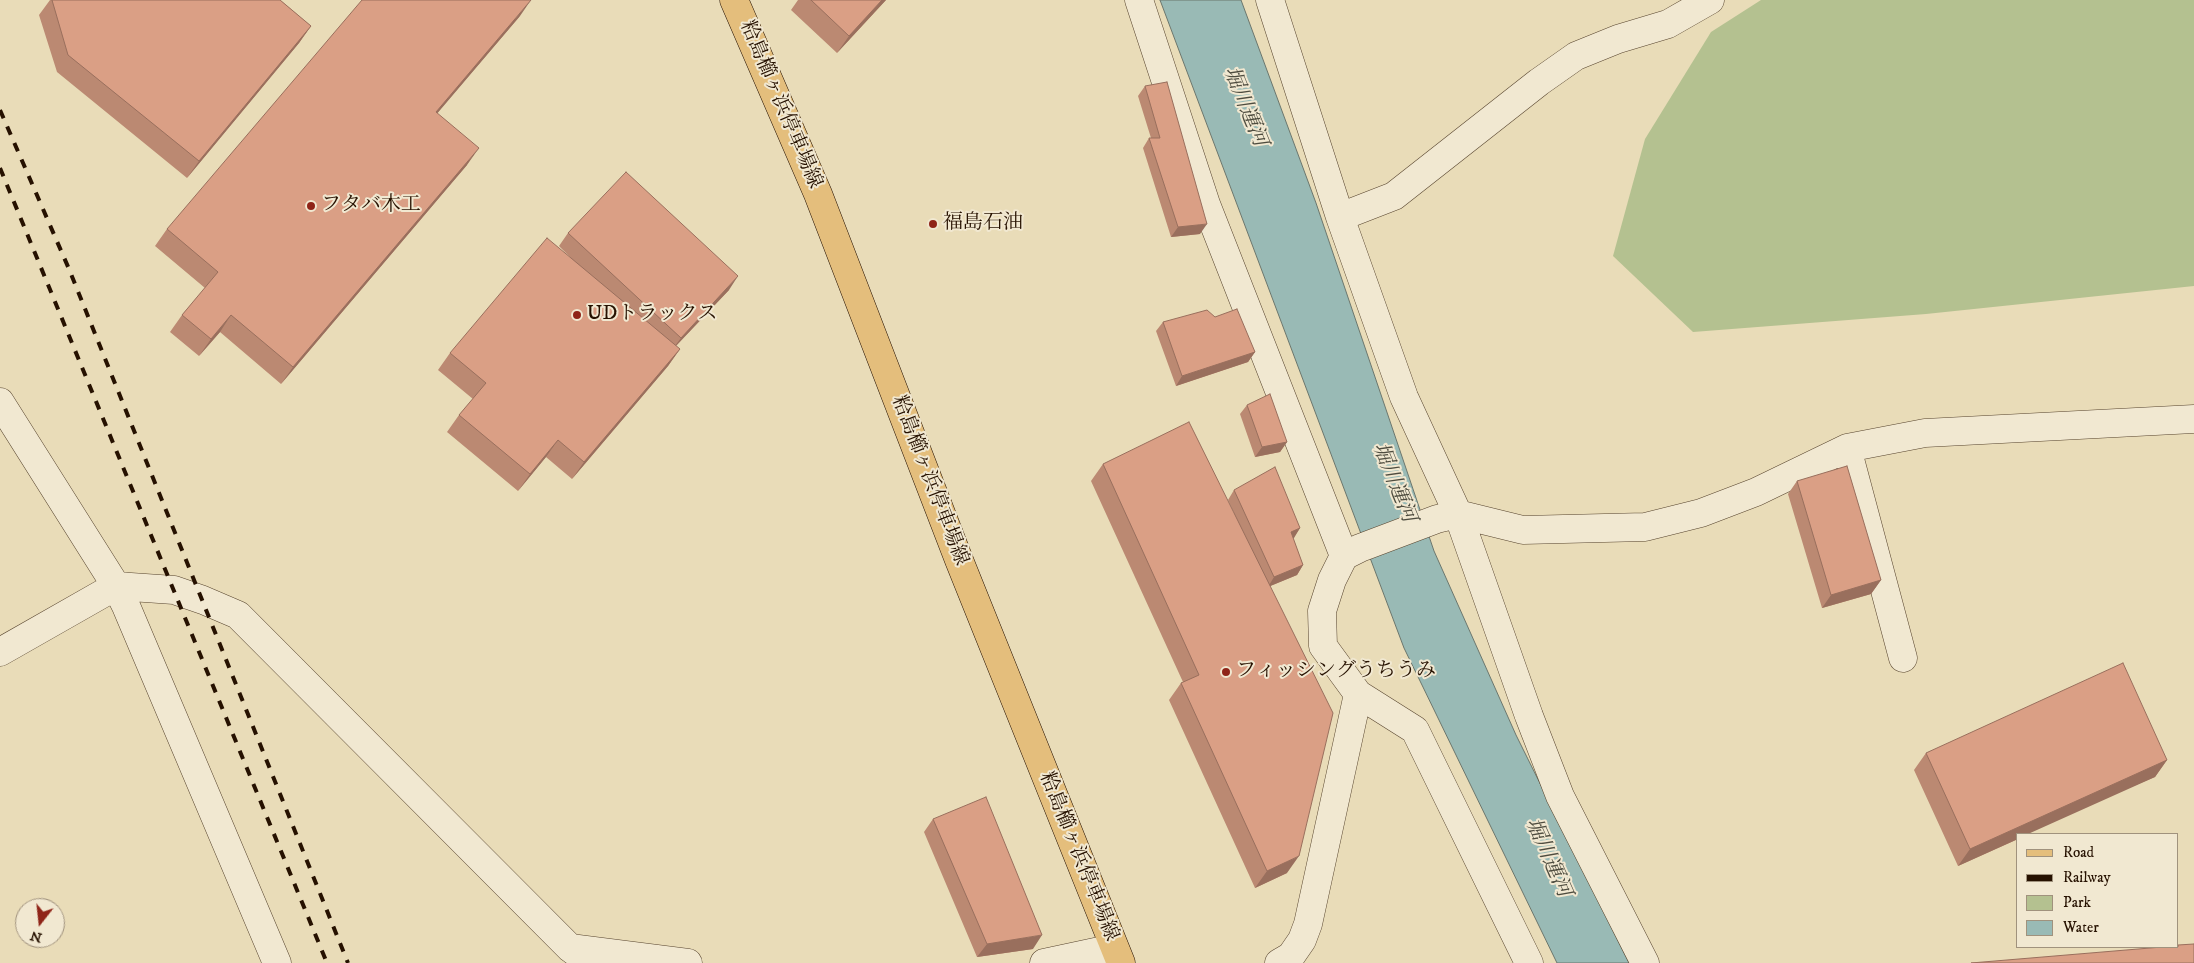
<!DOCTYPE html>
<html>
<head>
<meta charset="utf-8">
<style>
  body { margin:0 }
  #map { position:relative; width:2194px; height:963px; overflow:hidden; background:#e9dcb8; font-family:"IM FELL DW Pica",serif }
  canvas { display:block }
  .legend { position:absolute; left:2016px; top:833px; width:162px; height:115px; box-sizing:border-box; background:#f1e8d1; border:1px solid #a0927d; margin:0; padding:6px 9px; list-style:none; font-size:15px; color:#261100 }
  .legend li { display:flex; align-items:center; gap:10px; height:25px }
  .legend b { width:25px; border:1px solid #a0927d }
  .north { position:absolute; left:15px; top:898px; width:50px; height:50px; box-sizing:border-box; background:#f1e8d1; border:1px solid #a0927d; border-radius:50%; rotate:196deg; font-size:14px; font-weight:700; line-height:20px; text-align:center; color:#261100 }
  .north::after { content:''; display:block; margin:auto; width:18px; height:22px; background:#8f2418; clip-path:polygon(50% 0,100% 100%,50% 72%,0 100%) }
</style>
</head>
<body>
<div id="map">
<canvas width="2194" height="963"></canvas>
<ul class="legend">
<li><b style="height:6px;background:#e4be7c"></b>Road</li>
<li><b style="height:6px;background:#261100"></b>Railway</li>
<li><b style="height:14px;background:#b4c190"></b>Park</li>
<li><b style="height:14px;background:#99bab5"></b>Water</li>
</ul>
<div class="north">N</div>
</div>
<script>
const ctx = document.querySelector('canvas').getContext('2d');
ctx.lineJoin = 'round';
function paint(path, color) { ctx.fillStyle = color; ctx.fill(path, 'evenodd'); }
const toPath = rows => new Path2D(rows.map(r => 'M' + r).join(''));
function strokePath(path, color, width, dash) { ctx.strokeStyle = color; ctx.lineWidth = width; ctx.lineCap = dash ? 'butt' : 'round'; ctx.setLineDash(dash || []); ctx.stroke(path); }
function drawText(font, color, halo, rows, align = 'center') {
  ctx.font = font + ' "IM FELL DW Pica","Noto Serif JP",serif'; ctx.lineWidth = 4; ctx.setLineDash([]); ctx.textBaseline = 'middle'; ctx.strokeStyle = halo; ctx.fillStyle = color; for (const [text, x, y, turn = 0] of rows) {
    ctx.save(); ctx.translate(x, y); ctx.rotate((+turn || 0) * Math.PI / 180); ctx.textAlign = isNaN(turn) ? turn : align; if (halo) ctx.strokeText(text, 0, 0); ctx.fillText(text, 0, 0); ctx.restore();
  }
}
paint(toPath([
  [1761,0,2194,0,2194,286,1926,314,1693,332,1613,256,1645,139,1711,32]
]), '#b4c190');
const water = toPath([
  [1160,0,1241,0,1316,203,1434,551,1516,735,1629,963,1557,963,1404,648,1160,0]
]);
paint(water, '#99bab5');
strokePath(water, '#6b766d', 1);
const minor = toPath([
  [1139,0,1206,204,1344,556],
  [1270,0,1340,217,1404,397,1458,514,1529,716,1560,796,1645,963],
  [1340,217,1394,196,1539,82,1576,56,1618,39,1668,24,1710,0],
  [0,402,116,586,126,606,277,963],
  [1847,448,1903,658],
  [0,652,116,586,174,590,203,600,238,615,570,948,590,963],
  [570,948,688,963],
  [1044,963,1114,948],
  [1279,963,1291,956,1302,940,1308,924,1358,694],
  [1529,963,1415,730,1358,694,1323,646,1322,611,1332,580,1344,556,1360,548,1437,519,1458,514,1523,530,1645,527,1701,513,1756,492,1847,448,1925,433,2194,419]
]);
const major = toPath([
  [734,0,818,194,959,560,1121,963]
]);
strokePath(minor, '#57442e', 29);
strokePath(major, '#261100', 29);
strokePath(minor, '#f1e8d1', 28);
strokePath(major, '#e4be7c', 28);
strokePath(toPath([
  [0,110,69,269,348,963],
  [0,168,327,963]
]), '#261100', 4, [9, 9]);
paint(toPath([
  [50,0,280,0,311,26,299,43,187,178,57,72,39,15],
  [798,0,886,0,837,53,791,10],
  [520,16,437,113,467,165,281,384,220,332,199,356,170,332,182,315,205,288,155,246,167,229],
  [1145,86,1200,234,1171,237,1143,148,1149,138,1151,138,1138,96],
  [568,233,729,290,676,346,680,349,668,366,572,479,546,457,518,491,447,432,459,415,473,399,438,370,450,353,572,259,559,246],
  [1215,317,1255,352,1248,362,1176,386,1156,331,1163,322],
  [1247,405,1287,442,1280,452,1255,457,1240,414],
  [1103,464,1234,513,1228,500,1234,490,1300,528,1293,538,1303,565,1297,575,1270,586,1287,873,1255,888,1169,700,1181,683,1183,682,1091,481],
  [1797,481,1881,580,1871,594,1822,608,1788,494],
  [1926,753,2167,760,2155,777,2018,834,2018,839,1958,866,1914,770],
  [933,819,1033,949,977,957,924,832]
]), '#bb8972');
paint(toPath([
  [531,0,520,16,424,129,436,112],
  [882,0,886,0,837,53,849,36],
  [311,26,299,43,187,178,199,161],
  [479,148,467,165,281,384,293,367],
  [1207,224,1200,234,1171,237,1178,227],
  [738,276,729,290,671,351,681,338],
  [231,315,220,332,199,356,211,339],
  [680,349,668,366,572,479,584,462],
  [1255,352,1248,362,1176,386,1182,376],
  [558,440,546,457,518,491,530,474],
  [1287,442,1280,452,1255,457,1262,447],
  [1300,528,1294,538,1284,542,1291,532],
  [1303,565,1297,575,1268,587,1274,577],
  [1881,580,1871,594,1822,608,1831,595],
  [2167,760,2155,777,2028,834,2018,834,2018,839,1958,866,1970,849],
  [1299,856,1287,873,1255,888,1267,871],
  [1042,935,1033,949,977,957,987,944]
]), '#996f5d');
const building = toPath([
  [52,0,280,0,311,26,199,161,68,55,52,0],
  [362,0,531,0,436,112,479,148,293,367,231,315,211,339,182,315,218,272,167,229,362,0],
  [811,0,882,0,849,36,811,0],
  [1167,82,1207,224,1178,227,1149,138,1160,138,1145,86,1167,82],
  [626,172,738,276,681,338,568,233,626,172],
  [547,238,680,349,584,462,558,440,530,474,459,415,486,383,450,353,547,238],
  [1237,309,1255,352,1182,376,1163,322,1207,310,1215,317,1237,309],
  [1270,394,1287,442,1262,447,1247,405,1270,394],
  [1189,422,1333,713,1299,856,1267,871,1181,683,1199,675,1103,464,1189,422],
  [1847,466,1881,580,1831,595,1797,481,1847,466],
  [1275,467,1300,528,1291,532,1303,565,1274,577,1234,490,1275,467],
  [2123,663,2167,760,1970,849,1926,753,2123,663],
  [986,797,1042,935,987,944,933,819,986,797],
  [2194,944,2194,963,1971,963,2162,947,2178,947,2178,945,2194,944]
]);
paint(building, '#da9f85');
strokePath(building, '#996f5d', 1);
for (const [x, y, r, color] of [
  [311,206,5,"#8f2418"],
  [933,224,5,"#8f2418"],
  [577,315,5,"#8f2418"],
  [1226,672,5,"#8f2418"]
]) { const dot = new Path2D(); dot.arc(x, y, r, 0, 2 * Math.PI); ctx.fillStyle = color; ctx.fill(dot); strokePath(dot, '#f1e8d1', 2); }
drawText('20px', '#261100', '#f1e8d1', [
  ["粭島櫛ヶ浜停車場線",780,105,67],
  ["粭島櫛ヶ浜停車場線",929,481,69],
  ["粭島櫛ヶ浜停車場線",1078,857,68]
]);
drawText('20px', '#261100', '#f1e8d1', [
  ["フタバ木工",321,206],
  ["福島石油",943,224],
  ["UDトラックス",587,315],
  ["フィッシングうちうみ",1236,672]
], 'left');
drawText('italic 21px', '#4e4c3f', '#f1e8d1', [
  ["堀川運河",1244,107,68],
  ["堀川運河",1393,483,68],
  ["堀川運河",1547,858,66]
]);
</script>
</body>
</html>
